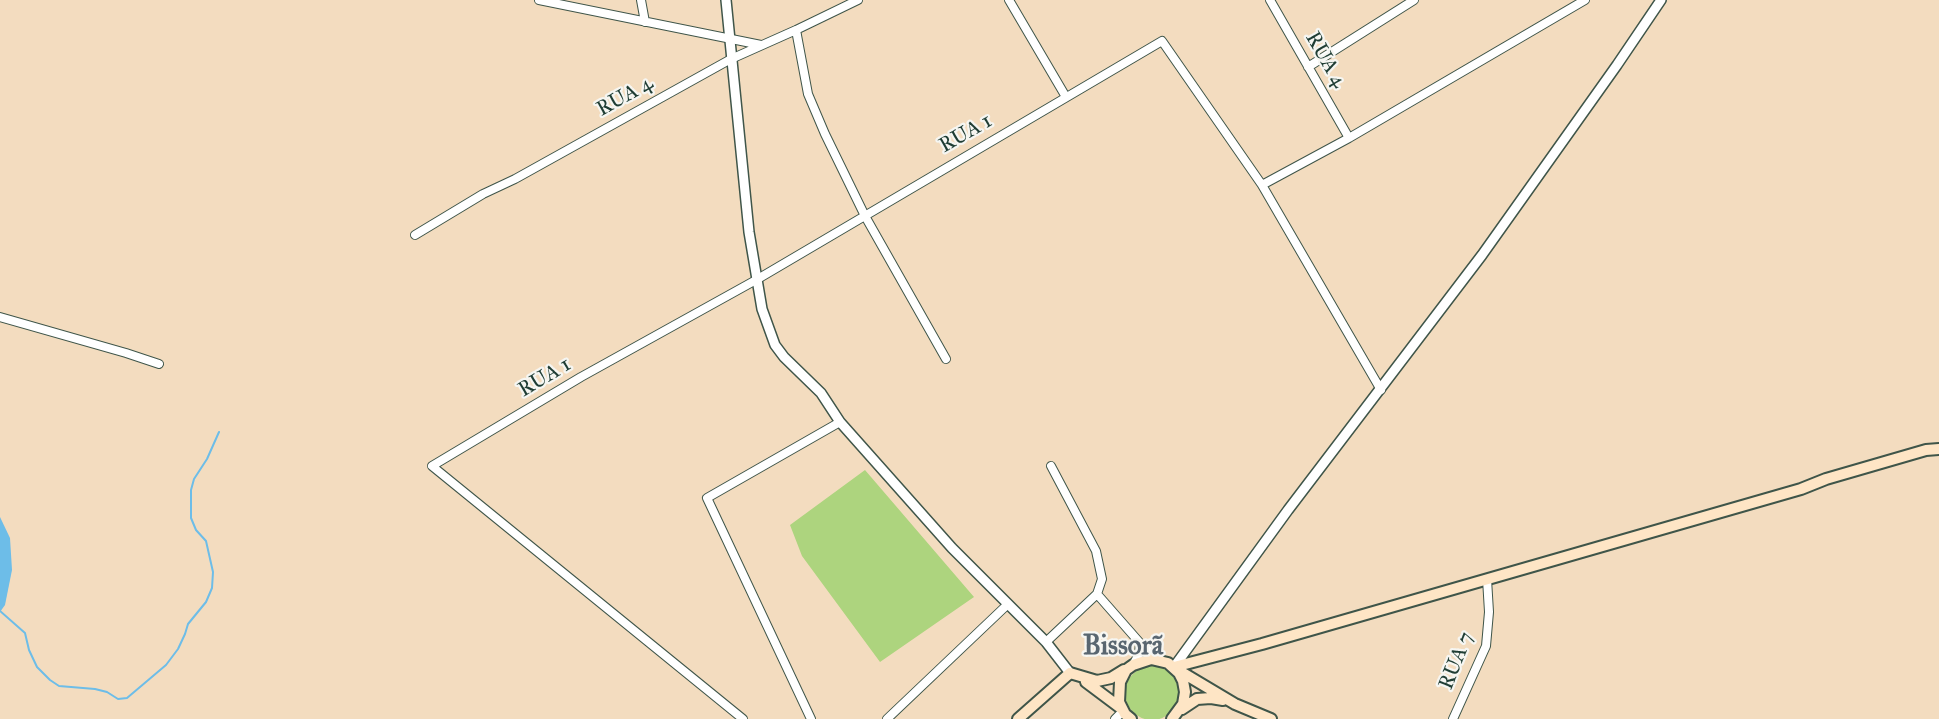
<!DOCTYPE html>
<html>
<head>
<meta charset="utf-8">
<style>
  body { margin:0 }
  canvas { display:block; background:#f3dcbf }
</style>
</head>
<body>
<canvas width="1939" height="719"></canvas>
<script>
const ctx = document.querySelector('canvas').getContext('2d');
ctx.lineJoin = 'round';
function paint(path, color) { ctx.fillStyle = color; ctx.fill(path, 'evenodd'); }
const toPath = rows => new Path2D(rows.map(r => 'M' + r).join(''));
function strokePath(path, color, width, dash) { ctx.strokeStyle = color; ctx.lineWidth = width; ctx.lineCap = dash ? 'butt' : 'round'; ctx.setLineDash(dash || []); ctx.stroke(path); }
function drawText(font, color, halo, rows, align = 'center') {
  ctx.font = font + ' "IM FELL Great Primer",serif'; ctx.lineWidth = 4.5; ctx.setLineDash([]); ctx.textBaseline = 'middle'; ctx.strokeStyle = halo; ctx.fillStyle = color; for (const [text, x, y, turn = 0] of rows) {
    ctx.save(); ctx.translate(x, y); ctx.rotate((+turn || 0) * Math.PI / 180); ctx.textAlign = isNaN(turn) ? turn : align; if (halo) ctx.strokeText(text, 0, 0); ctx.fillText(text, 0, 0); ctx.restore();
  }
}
paint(toPath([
  [865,470,974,597,880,662,802,556,790,525],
  '1125 693a27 27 0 1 1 54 0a27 27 0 1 1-54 0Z'
]), '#add47e');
paint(toPath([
  [0,517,10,538,12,570,5,605,0,612]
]), '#6dbde8');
strokePath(toPath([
  [0,611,25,633,29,650,37,667,50,680,59,686,95,689,107,692,118,699,127,698,166,665,178,649,185,634,188,624,206,602,212,588,213,572,206,541,196,530,191,518,191,490,194,479,207,459,219,432]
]), '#6dbde8', 2);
const minor = toPath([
  [539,0,761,45],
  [641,0,645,22],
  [1009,0,1066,97],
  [1270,0,1349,138],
  [796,30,808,94,825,134,865,216,946,359],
  [1308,67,1414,0],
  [1262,185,1349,138,1585,0],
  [415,235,483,194,515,179,731,59,796,30,858,0],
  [0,317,126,353,159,364],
  [1097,594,1140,643,1160,659],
  [1046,642,1097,594,1102,579,1096,551,1051,466],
  [1133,665,1139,654,1140,643],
  [743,719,432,466,581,377,756,280,1162,41,1262,185,1381,390],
  [811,719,707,498,840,422],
  [887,719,1008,604],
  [1115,719,1123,711],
  [1453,719,1486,646,1489,612,1487,579]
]);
const tertiary = toPath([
  [726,0,749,232,762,309,775,345,784,357,821,393,840,422,952,548,1046,642,1070,673],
  [1174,667,1288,510,1482,255,1617,65,1661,0]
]);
const secondary = toPath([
  [1174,667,1262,644,1801,489,1826,479,1926,450,1939,449],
  [1178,670,1235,704,1271,719],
  [1070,673,1097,681,1111,678,1124,670],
  [1086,682,1122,709],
  [1182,709,1197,699,1211,698,1223,700],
  [1018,719,1070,673],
  [1131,719,1125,714,1119,702,1120,682,1126,670,1133,665,1151,659,1168,663,1179,673,1183,681,1185,692,1183,704,1172,719]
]);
strokePath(minor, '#3f5549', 10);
strokePath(tertiary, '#3f5549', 12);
strokePath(secondary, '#3f5549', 14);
strokePath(minor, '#fff', 8);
strokePath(tertiary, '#fff', 9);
strokePath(secondary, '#fee5c5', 10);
drawText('21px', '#1f3d34', '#f6f6f2', [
  ["RUA 4",1325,60,60],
  ["RUA 4",625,97,-29],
  ["RUA 1",966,134,-30],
  ["RUA 1",545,378,-31],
  ["RUA 7",1457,661,-68]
]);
drawText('bold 27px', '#596670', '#f6f6f2', [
  ["Bissorã",1123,647]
]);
</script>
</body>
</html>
